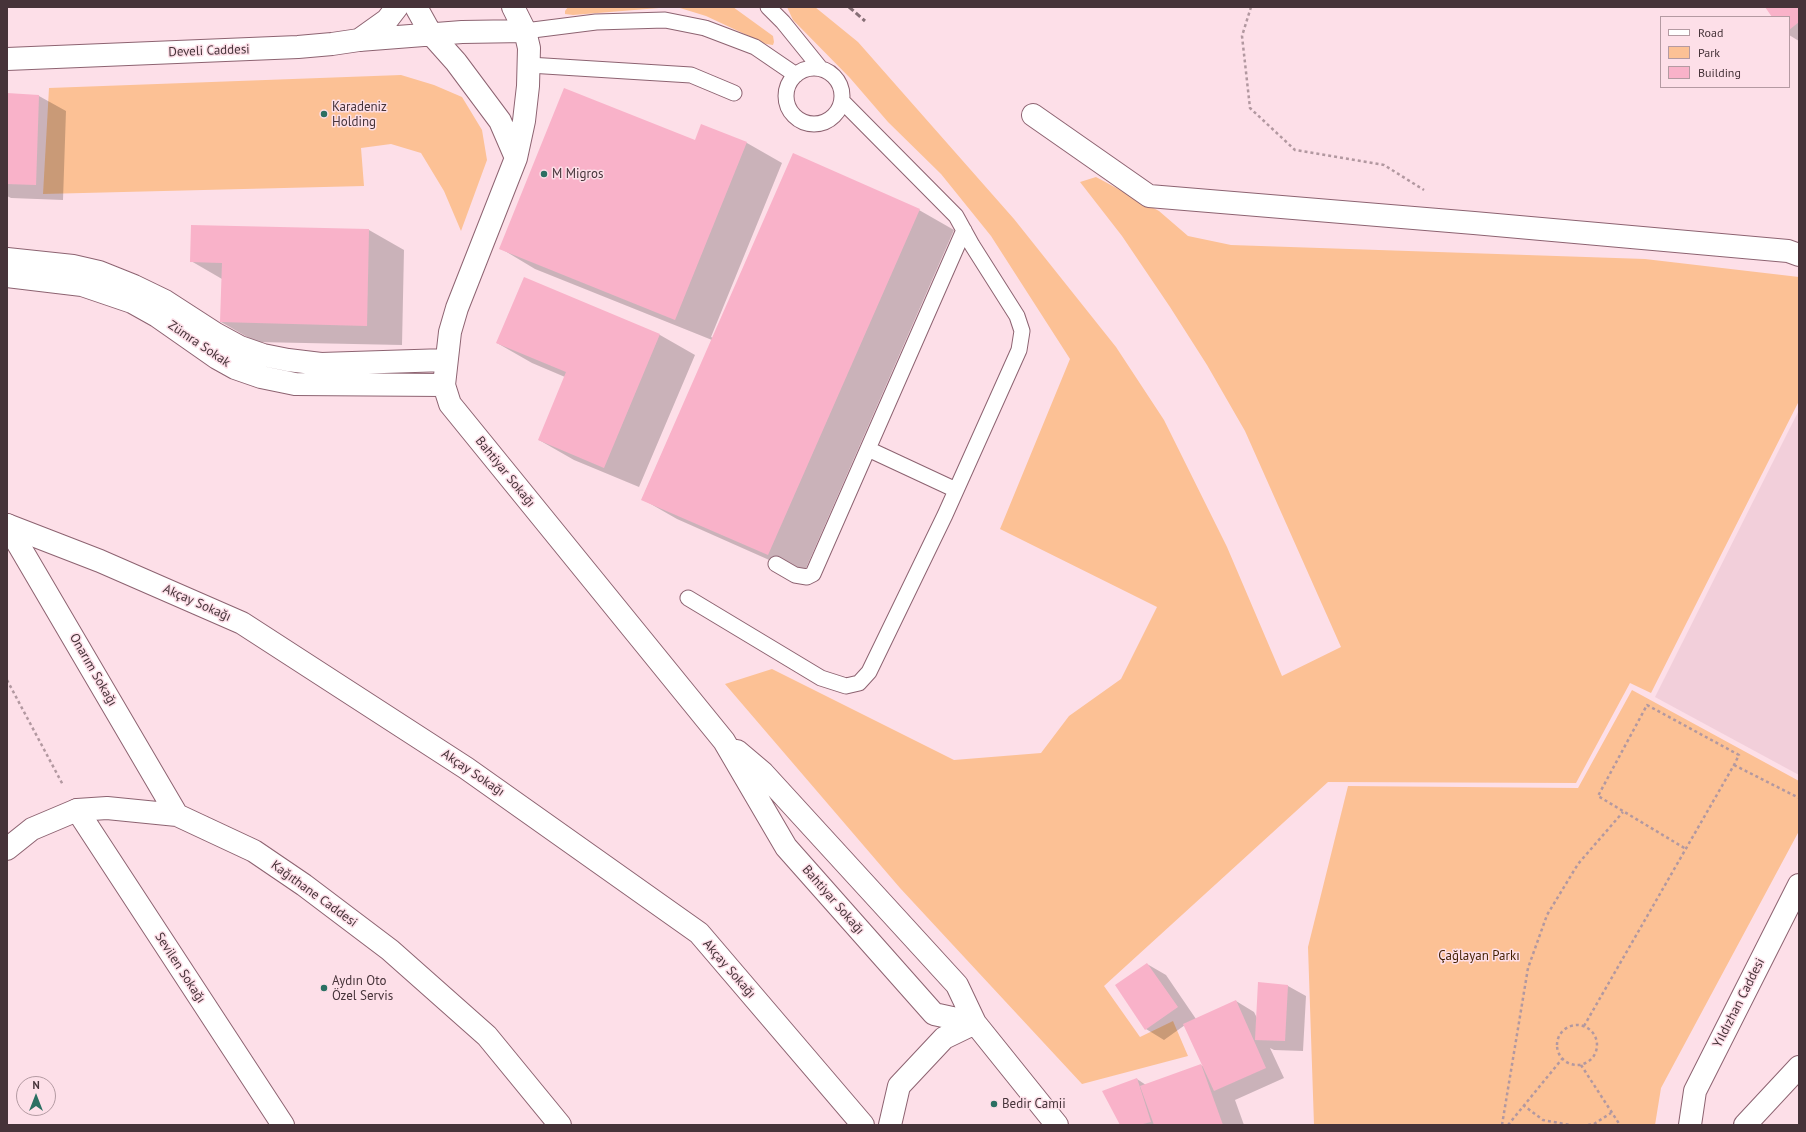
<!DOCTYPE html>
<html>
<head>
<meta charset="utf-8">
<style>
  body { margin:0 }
  #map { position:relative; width:1806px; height:1132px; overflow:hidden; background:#fddfe8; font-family:"PT Sans",sans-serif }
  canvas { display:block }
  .frame { position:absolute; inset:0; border:8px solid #463339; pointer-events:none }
  .legend { position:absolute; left:1660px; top:16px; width:130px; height:72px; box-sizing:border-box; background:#fddfe8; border:1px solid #b49aa2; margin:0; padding:5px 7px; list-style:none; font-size:12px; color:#463339 }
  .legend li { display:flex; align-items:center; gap:8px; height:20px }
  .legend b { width:20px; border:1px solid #b49aa2 }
  .north { position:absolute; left:16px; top:1076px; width:40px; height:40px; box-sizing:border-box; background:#fddfe8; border:1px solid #b49aa2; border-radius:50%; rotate:0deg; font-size:11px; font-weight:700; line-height:16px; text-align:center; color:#463339 }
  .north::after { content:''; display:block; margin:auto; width:14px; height:18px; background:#2b6f62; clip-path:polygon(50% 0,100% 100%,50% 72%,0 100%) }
</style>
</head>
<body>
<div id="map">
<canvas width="1806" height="1132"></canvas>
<div class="frame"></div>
<ul class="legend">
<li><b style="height:5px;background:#fff"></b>Road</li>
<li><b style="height:11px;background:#fcc195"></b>Park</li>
<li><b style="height:11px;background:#f9b2c9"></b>Building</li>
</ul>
<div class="north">N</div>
</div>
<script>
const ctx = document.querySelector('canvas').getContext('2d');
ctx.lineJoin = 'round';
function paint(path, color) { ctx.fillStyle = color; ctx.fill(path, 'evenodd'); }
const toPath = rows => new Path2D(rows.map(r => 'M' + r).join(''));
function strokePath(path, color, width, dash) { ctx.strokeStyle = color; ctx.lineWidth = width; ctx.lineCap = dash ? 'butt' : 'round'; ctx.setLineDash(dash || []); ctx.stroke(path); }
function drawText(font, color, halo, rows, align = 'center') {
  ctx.font = font + ' "PT Sans",sans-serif'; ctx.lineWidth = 3; ctx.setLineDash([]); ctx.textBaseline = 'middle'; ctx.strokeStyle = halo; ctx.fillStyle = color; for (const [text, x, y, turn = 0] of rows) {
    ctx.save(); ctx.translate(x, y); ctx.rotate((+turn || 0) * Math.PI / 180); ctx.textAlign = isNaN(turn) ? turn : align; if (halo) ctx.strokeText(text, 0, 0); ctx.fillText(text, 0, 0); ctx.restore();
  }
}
paint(toPath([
  [1799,410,1799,775,1655,697]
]), '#f2cfda');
paint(toPath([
  [568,7,733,7,773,36,774,42,773,45,766,44,706,16,680,8,659,8,573,15,565,14,565,11],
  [787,7,815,7,858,42,1014,219,1116,347,1164,420,1227,547,1282,676,1341,647,1245,431,1207,365,1170,307,1122,236,1080,182,1096,177,1159,211,1188,236,1231,245,1645,259,1799,277,1799,401,1651,693,1630,683,1576,783,1328,782,1104,986,1140,1037,1173,1021,1188,1056,1082,1084,900,888,725,684,772,669,954,760,1041,753,1069,716,1121,679,1157,607,1000,529,1070,359,991,236,941,174,888,122,850,78,793,20],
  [401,75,434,85,462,97,482,130,487,160,461,231,444,191,421,153,391,144,361,148,364,186,43,194,49,88],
  [1632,690,1799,781,1799,831,1661,1088,1655,1125,1314,1125,1308,947,1348,786,1578,788]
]), '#fcc195');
paint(toPath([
  [1766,7,1799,7,1799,41,1789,35,1789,17,1773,17],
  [7,94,39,96,66,111,63,200,11,198,7,196],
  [702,125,747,143,782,163,711,337,713,338,919,210,954,230,803,575,677,519,642,499,712,340,535,269,500,248,696,142],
  [369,230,404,250,402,345,256,342,221,322,222,279,191,261],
  [524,279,660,335,695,355,639,487,574,460,539,440,565,377,532,363,497,343],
  [1147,964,1166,975,1196,1019,1236,1001,1254,1012,1257,1018,1259,984,1288,986,1306,996,1303,1051,1274,1050,1270,1048,1284,1078,1235,1100,1244,1125,1121,1125,1137,1079,1146,1085,1201,1065,1204,1067,1185,1025,1164,1040,1146,1029]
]), '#0003');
paint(toPath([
  [1765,7,1799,7,1799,22,1789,30,1789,17,1772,17],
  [564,88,695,140,701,124,747,142,675,320,499,249],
  [7,93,39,95,36,185,7,184],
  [793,153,920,209,768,555,641,500],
  [191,225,369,229,367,326,220,322,222,263,190,262],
  [524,277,660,334,604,468,538,440,566,372,496,343],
  [1147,963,1178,1007,1145,1030,1115,985],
  [1258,982,1288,985,1285,1041,1255,1040],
  [1236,1000,1266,1068,1214,1091,1183,1024],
  [1201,1064,1223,1125,1154,1125,1140,1086],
  [1137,1078,1151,1122,1139,1125,1120,1125,1102,1091]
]), '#f9b2c9');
const lane = toPath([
  [768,7,783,22,821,69],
  [525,31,596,22,665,20,705,28,755,47,796,75],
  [529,65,691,75,734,93],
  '786 96a28 28 0 1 1 56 0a28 28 0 1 1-56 0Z',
  [868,449,956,490],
  [776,564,795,575,807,577,813,574,964,230],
  [688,598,821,678,846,686,859,683,869,672,945,515,1019,350,1022,331,1017,316,972,245,956,216,842,101]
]);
const street = toPath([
  [416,7,431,34,456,62,500,121,516,158],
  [513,7,525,31,529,48,528,86,524,121,516,158,457,308,450,332,444,385,450,404,724,741,786,847,934,1014,975,1023],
  [359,40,462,32,525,31],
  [1033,115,1149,196,1474,223,1788,251,1799,255],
  [7,259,73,266,99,272,134,286,165,301,216,334,240,347,263,355,288,360,321,364,446,360],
  [7,276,82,285,132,302,157,316,217,358,235,368,261,377,295,384,444,385],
  [7,525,100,561,242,623,466,768,699,933,863,1125],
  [737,751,763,773,957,985,975,1023,1057,1125],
  [77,810,283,1125],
  [890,1125,899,1086,944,1038,975,1023],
  [1745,1125,1799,1067]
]);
const secondary = toPath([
  [7,525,177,815],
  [7,849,32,829,77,810,107,808,177,815,254,851,304,885,390,950,487,1036,560,1125],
  [1690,1125,1695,1091,1799,885]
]);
const primary = toPath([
  [7,59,298,47,332,44,359,40,387,20,397,7]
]);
strokePath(lane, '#8d6371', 17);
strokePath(street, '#8d6371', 24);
strokePath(secondary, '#8d6371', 24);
strokePath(primary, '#8d6371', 24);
strokePath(toPath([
  [1251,7,1242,36,1250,108,1295,150,1384,165,1424,190],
  [7,680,63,785],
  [1734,765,1799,798],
  '1557 1045a20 20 0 1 1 40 0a20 20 0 1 1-40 0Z',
  [1584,1026,1734,765,1739,755,1647,705,1598,796,1686,849],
  [1581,1065,1620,1125],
  [1523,1105,1543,1120,1570,1125],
  [1502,1125,1528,968,1547,915,1578,864,1623,812],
  [1508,1125,1562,1059],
  [1588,1125,1594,1124,1611,1113]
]), '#b298a0', 2.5, [3, 3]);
strokePath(lane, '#fff', 15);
strokePath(street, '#fff', 22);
strokePath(secondary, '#fff', 22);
strokePath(primary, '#fff', 22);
strokePath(toPath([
  [849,7,865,21]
]), '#866f76', 3, [6, 3]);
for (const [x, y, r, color] of [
  [324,114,4,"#2b6f62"],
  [544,174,4,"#2b6f62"],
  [324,988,4,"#2b6f62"],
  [994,1104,4,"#2b6f62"]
]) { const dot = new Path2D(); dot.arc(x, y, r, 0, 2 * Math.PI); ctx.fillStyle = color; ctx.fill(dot); strokePath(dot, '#fddfe8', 1.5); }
drawText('13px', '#463339', '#fddfe8', [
  ["Develi Caddesi",209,51,-2],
  ["Zümra Sokak",199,344,34],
  ["Bahtiyar Sokağı",505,472,51],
  ["Akçay Sokağı",197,603,24],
  ["Onarım Sokağı",93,670,60],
  ["Akçay Sokağı",473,773,34],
  ["Kağıthane Caddesi",314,894,36],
  ["Bahtiyar Sokağı",833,900,49],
  ["Sevilen Sokağı",180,968,57],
  ["Akçay Sokağı",729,969,49],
  ["Yıldızhan Caddesi",1739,1003,-63]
]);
drawText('13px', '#463339', '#fddfe8', [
  ["Karadeniz",332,107],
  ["Holding",332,122],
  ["M Migros",552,174],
  ["Aydın Oto",332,981],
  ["Özel Servis",332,996],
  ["Bedir Camii",1002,1104]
], 'left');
drawText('13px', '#421f00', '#fddfe8', [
  ["Çağlayan Parkı",1479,956]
]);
</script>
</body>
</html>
